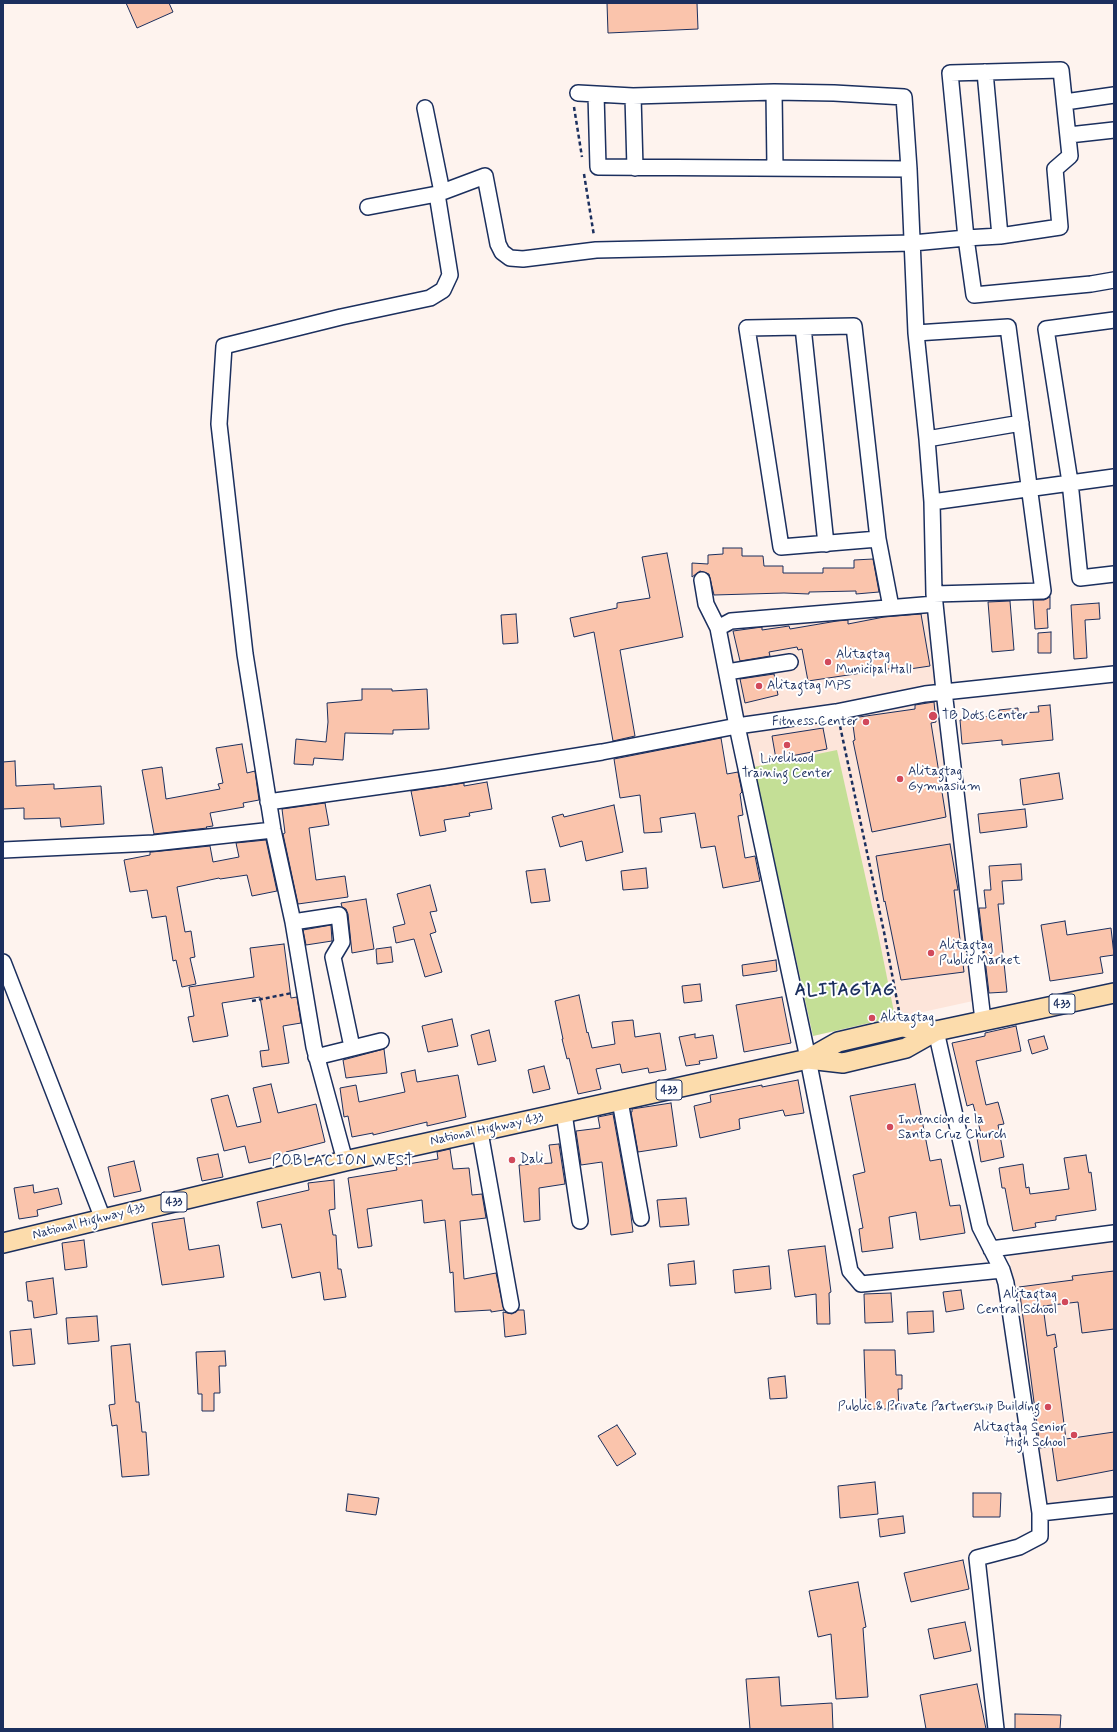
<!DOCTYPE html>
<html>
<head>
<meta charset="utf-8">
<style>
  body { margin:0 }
  #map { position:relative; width:1117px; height:1732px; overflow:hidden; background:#fef3ee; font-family:Mynerve,sans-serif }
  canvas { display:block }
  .frame { position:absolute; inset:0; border:4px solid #1b2f5e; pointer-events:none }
</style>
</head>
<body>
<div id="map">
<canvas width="1117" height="1732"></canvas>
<div class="frame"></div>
</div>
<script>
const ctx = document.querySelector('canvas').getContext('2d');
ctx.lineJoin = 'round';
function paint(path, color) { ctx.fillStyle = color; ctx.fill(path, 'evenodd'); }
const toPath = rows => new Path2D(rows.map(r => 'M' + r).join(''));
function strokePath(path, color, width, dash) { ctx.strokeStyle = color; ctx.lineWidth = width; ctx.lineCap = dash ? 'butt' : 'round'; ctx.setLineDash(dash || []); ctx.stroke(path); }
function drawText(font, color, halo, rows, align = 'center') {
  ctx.font = font + ' Mynerve,sans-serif'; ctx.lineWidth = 4; ctx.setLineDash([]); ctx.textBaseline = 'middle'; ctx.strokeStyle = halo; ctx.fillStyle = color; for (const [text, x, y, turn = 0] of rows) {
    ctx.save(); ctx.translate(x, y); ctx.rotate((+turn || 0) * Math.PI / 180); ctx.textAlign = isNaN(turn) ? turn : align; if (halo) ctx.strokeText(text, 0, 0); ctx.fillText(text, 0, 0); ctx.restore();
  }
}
paint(toPath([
  [927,608,973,1001,813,1036,725,638,731,628],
  [1114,1240,1114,1509,1047,1516,1009,1254]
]), '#fde5da');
paint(toPath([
  [837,750,878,933,895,1017,813,1036,754,767]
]), '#c4df96');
const building = toPath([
  [126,3,169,3,173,12,137,28,126,3],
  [607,3,697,3,698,29,608,33,607,3],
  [723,548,742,548,742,556,763,556,764,566,783,566,783,573,823,573,823,568,854,568,854,560,873,559,879,592,856,594,856,591,809,592,809,594,784,593,714,595,709,574,700,571,692,577,692,563,708,564,708,555,723,554,723,548],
  [667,553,683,637,620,650,635,736,613,741,594,632,574,637,570,618,617,608,617,603,650,598,642,557,667,553],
  [1050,597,1050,609,1047,609,1048,628,1035,629,1033,600,1044,600,1050,597],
  [1010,601,1014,650,992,652,988,602,1010,601],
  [1099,603,1100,619,1085,620,1087,658,1074,659,1071,605,1099,603],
  [516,614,518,643,503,644,501,615,516,614],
  [921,614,930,666,896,671,895,668,808,681,802,649,798,650,797,647,769,652,770,656,740,661,733,631,762,627,762,630,789,626,790,629,837,621,848,620,848,624,884,617,921,614],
  [1051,632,1051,653,1038,653,1038,633,1051,632],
  [774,674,778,695,745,703,740,679,774,674],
  [362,689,392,689,392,691,427,689,429,729,393,730,393,734,345,733,343,760,314,758,313,765,294,764,296,739,326,742,328,722,327,703,362,700,362,689],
  [934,702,936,722,931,723,946,817,872,832,853,741,855,740,852,718,915,709,915,705,934,702],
  [1050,705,1053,740,1002,745,1002,740,962,744,960,720,999,715,999,710,1018,708,1018,713,1039,712,1038,706,1050,705],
  [823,728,827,749,776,759,772,736,823,728],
  [721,738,727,774,738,772,742,792,740,794,743,815,738,816,745,858,755,856,760,881,723,888,715,846,701,848,695,813,660,818,662,832,644,833,640,795,620,798,614,759,721,738],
  [242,744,247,773,255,771,259,800,243,803,244,807,210,813,213,826,206,827,207,828,154,834,142,770,162,767,166,799,220,789,218,784,223,783,216,748,242,744],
  [15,761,16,786,54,784,54,789,101,786,104,824,61,827,60,818,24,819,24,808,3,809,3,762,15,761],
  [1059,773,1063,799,1023,805,1020,779,1059,773],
  [487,782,492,809,469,813,470,816,444,820,446,831,420,836,411,791,464,783,464,786,487,782],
  [325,803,329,825,309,828,316,880,345,876,348,897,298,904,283,834,285,833,282,809,325,803],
  [614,805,623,852,586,861,582,841,560,847,552,817,563,814,564,817,614,805],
  [1025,809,1027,827,980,833,978,814,1025,809],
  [266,840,277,891,252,896,247,875,220,879,219,878,177,887,185,932,191,931,195,957,190,958,196,984,182,987,176,960,173,961,166,916,152,918,147,890,130,892,124,860,150,855,150,852,152,852,210,846,213,862,239,857,236,843,266,840],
  [950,844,958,890,954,890,964,972,901,980,885,901,884,902,876,856,950,844],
  [1021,864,1022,880,1002,881,1004,904,998,904,1007,992,989,993,979,908,986,908,984,890,991,890,989,866,1021,864],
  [646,868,648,888,623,890,621,871,646,868],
  [545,869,550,901,531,903,526,871,545,869],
  [430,885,437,911,430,912,436,932,430,934,442,972,425,977,414,939,396,943,393,927,405,924,397,894,430,885],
  [366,899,374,949,352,953,348,914,346,909,342,907,341,903,366,899],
  [1065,921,1067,935,1111,928,1114,955,1100,957,1103,973,1050,981,1041,925,1065,921],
  [331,925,332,941,306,945,303,930,331,925],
  [284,944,291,998,297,997,301,1023,283,1026,289,1063,262,1067,260,1051,269,1050,260,997,222,1003,228,1036,193,1042,188,1017,194,1016,189,987,254,977,250,948,284,944],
  [391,947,393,962,377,964,376,949,391,947],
  [776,960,777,971,743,976,742,965,776,960],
  [700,984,702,1001,684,1003,682,986,700,984],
  [579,995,587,1033,588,1032,592,1048,615,1044,612,1022,633,1020,635,1037,660,1033,666,1070,649,1073,648,1068,622,1073,620,1064,596,1069,601,1089,578,1094,569,1058,567,1059,562,1039,563,1039,555,1001,579,995],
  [782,997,791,1043,744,1052,736,1005,782,997],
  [452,1019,458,1046,428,1052,422,1026,452,1019],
  [1016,1026,1021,1051,976,1061,986,1105,998,1102,1004,1124,998,1125,1004,1157,981,1162,977,1138,982,1137,973,1104,967,1106,952,1043,985,1036,985,1033,1016,1026],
  [489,1030,496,1061,478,1065,471,1035,489,1030],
  [695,1034,695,1038,713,1035,717,1058,699,1061,700,1064,686,1066,679,1037,695,1034],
  [1044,1036,1048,1049,1032,1054,1028,1040,1044,1036],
  [384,1049,387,1073,346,1078,343,1060,384,1049],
  [544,1066,550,1089,533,1093,528,1070,544,1066],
  [415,1070,417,1082,458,1075,466,1117,427,1126,427,1122,373,1135,373,1133,352,1137,348,1116,344,1117,340,1088,356,1085,359,1102,405,1092,401,1073,415,1070],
  [798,1080,804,1113,785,1116,783,1110,739,1119,740,1129,700,1138,694,1106,711,1102,710,1095,762,1085,762,1087,798,1080],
  [271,1084,278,1113,316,1104,325,1142,286,1152,287,1153,271,1158,249,1163,245,1146,224,1151,211,1099,228,1095,237,1127,261,1122,253,1088,271,1084],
  [915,1084,930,1161,941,1159,950,1206,960,1205,965,1233,920,1240,916,1212,889,1217,893,1248,862,1252,859,1229,863,1228,853,1175,865,1172,850,1096,915,1084],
  [671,1103,677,1146,638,1152,631,1112,632,1112,632,1109,671,1103],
  [613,1114,630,1208,633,1232,611,1235,602,1162,581,1165,576,1131,600,1128,598,1117,613,1114],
  [559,1144,565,1184,539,1188,540,1220,524,1222,519,1165,552,1163,549,1145,559,1144],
  [450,1149,453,1169,469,1168,472,1195,482,1194,486,1218,460,1221,464,1279,496,1273,504,1310,491,1312,491,1310,455,1312,453,1272,450,1273,445,1220,424,1223,422,1200,367,1209,372,1246,358,1248,348,1178,397,1170,396,1166,438,1159,437,1152,450,1149],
  [218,1154,223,1177,202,1181,197,1158,218,1154],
  [1086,1155,1089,1173,1091,1172,1096,1210,1056,1216,1056,1220,1035,1223,1036,1227,1013,1231,1005,1188,1002,1188,999,1168,1023,1164,1026,1188,1029,1187,1030,1194,1069,1189,1064,1158,1086,1155],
  [134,1161,141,1191,114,1197,108,1167,134,1161],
  [334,1180,335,1209,329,1210,333,1235,336,1235,338,1269,341,1269,346,1297,324,1300,320,1272,292,1278,281,1224,262,1228,257,1202,309,1190,308,1183,334,1180],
  [33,1185,34,1193,58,1188,62,1204,37,1210,38,1216,19,1219,14,1188,33,1185],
  [686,1198,689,1225,660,1227,657,1200,686,1198],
  [184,1218,189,1250,219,1245,224,1277,162,1285,152,1223,184,1218],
  [84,1240,87,1267,65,1270,62,1243,84,1240],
  [825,1246,831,1292,829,1293,830,1324,817,1324,816,1294,795,1297,788,1250,825,1246],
  [694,1261,696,1284,670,1286,668,1264,694,1261],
  [769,1266,771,1289,735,1293,733,1270,769,1266],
  [1114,1271,1114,1329,1082,1333,1078,1302,1043,1306,1047,1336,1055,1334,1057,1347,1054,1348,1066,1439,1114,1432,1114,1470,1057,1481,1052,1446,1040,1448,1019,1287,1073,1280,1072,1276,1114,1271],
  [53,1278,57,1314,34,1318,32,1301,28,1301,26,1282,53,1278],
  [961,1290,964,1309,946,1312,943,1292,961,1290],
  [891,1293,893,1322,865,1323,864,1294,891,1293],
  [518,1310,524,1310,526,1334,505,1337,503,1312,512,1314,518,1310],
  [933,1311,934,1332,908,1334,907,1312,933,1311],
  [97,1316,99,1341,68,1344,66,1318,97,1316],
  [31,1329,35,1364,13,1366,10,1331,31,1329],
  [130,1344,136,1402,139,1402,142,1432,146,1432,149,1475,122,1477,117,1425,112,1426,109,1405,115,1404,111,1346,130,1344],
  [864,1350,895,1350,896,1375,902,1375,902,1389,898,1389,899,1409,866,1409,864,1350],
  [225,1351,226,1366,219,1366,220,1393,214,1393,214,1411,202,1411,202,1394,198,1394,196,1352,225,1351],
  [785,1376,787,1398,770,1399,768,1378,785,1376],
  [617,1425,636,1454,617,1466,598,1436,617,1425],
  [875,1482,878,1514,840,1518,838,1486,875,1482],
  [973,1493,1001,1493,1000,1517,973,1517,973,1493],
  [348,1494,379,1498,376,1515,346,1511,348,1494],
  [903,1516,905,1533,880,1537,878,1519,903,1516],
  [963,1560,969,1589,911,1602,904,1573,963,1560],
  [858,1582,866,1627,863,1628,868,1697,836,1699,831,1634,818,1637,809,1591,858,1582],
  [965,1622,971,1651,934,1659,928,1629,965,1622],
  [779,1677,781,1706,832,1703,833,1729,750,1729,746,1679,779,1677],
  [977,1684,986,1729,926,1729,920,1695,977,1684],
  [1015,1714,1061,1715,1060,1729,1015,1729,1015,1714]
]);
paint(building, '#fac4ac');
strokePath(building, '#1b2f5e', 1);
const minor = toPath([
  [985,72,1000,236],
  [774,92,775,168],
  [578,93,633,96,774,92,834,93,904,97,909,169,916,333,927,439,932,502,934,594,944,691,983,1020],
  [596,94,598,167,909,169],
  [633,96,635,168],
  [1065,102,1114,95],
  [425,108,442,192],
  [1069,135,1114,130],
  [368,207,437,194,485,176,498,244,502,252,510,258,523,259,596,250,913,243,966,238,1000,236,1060,227,1055,169,1070,156,1061,70,950,73,966,238,974,295,1091,284,1114,280],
  [1114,320,1046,329,1070,482,1080,578,1114,574],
  [803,327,826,544],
  [916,333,1008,327,1043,591,934,594],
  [927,439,1021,423],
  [932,502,1114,477],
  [878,539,781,547,747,328,854,326,878,539,891,607],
  [702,580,706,604,718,628,737,726,806,1049,850,1271,861,1284,1002,1270],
  [718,628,731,621,935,604],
  [727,672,790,662],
  [268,802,446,777,602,752,737,726,836,712,925,694,1114,674],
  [3,850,154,843,273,830],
  [293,922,339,915,342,942,333,957,352,1047],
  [3,962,103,1219],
  [936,1031,980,1227,1002,1270,1006,1283,1040,1513,1040,1536,1019,1547,977,1558,996,1729],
  [316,1057,381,1041],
  [620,1101,641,1218],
  [564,1113,580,1221],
  [480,1132,511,1305],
  [345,1161,314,1047,293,922,273,830,245,654,219,424,224,346,341,317,430,298,443,290,450,275,437,194],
  [991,1249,1114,1233],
  [1040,1513,1114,1505]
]);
const major = toPath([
  [808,1059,843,1063,906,1048,936,1031,1114,993],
  [3,1243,345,1161,808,1059,838,1042,902,1027,936,1031]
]);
strokePath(minor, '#1b2f5e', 18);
strokePath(major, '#1b2f5e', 22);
strokePath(toPath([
  [574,107,582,157],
  [584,174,594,236],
  [840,726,884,932,899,1011],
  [252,1001,292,993]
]), '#1b2f5e', 2.5, [4, 3]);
strokePath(minor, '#fff', 15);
strokePath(major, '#fcdcac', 19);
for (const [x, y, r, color] of [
  [828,662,4,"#d1495b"],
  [759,686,4,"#d1495b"],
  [933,716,5,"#d1495b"],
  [866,722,4,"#d1495b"],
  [787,745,4,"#d1495b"],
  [900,779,4,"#d1495b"],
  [931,953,4,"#d1495b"],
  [872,1018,4,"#d1495b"],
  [890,1127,4,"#d1495b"],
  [512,1160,4,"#d1495b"],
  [1065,1302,4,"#d1495b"],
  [1048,1407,4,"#d1495b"],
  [1074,1435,4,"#d1495b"]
]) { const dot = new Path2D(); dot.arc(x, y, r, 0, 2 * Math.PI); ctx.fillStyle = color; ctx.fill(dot); strokePath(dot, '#fff', 1.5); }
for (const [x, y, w] of [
  [1062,1004,26],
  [669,1090,26],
  [174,1202,26]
]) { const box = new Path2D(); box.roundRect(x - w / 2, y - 10, w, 20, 3); ctx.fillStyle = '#fff'; ctx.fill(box); strokePath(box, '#1b2f5e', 1); }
drawText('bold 12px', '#1b2f5e', null, [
  ["433",1062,1004],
  ["433",669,1090],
  ["433",174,1202]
]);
drawText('13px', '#1b2f5e', '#fff', [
  ["Alitagtag",836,655],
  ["Municipal Hall",836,670],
  ["Alitagtag MPS",767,686],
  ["TB Dots Center",942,716],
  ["Fitness Center",858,722,"right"],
  ["Livelihood",787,759,"center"],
  ["Training Center",787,774,"center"],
  ["Alitagtag",908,772],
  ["Gymnasium",908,787],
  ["Alitagtag",939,946],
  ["Public Market",939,961],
  ["Alitagtag",880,1018],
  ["Invencion de la",898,1120],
  ["Santa Cruz Church",898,1135],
  ["Dali",520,1160],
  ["Alitagtag",1057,1295,"right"],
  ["Central School",1057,1310,"right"],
  ["Public & Private Partnership Building",1040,1407,"right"],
  ["Alitagtag Senior",1066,1428,"right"],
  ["High School",1066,1443,"right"]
], 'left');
drawText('13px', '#1b2f5e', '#fff', [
  ["National Highway 433",487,1130,-12],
  ["National Highway 433",89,1222,-14]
]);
ctx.letterSpacing = '1px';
drawText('15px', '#1b2f5e', '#fff', [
  ["POBLACION WEST",343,1162]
]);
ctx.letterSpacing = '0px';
ctx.letterSpacing = '1px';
drawText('bold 17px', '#1b2f5e', '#fff', [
  ["ALITAGTAG",845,991]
]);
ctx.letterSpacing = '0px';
</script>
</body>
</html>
